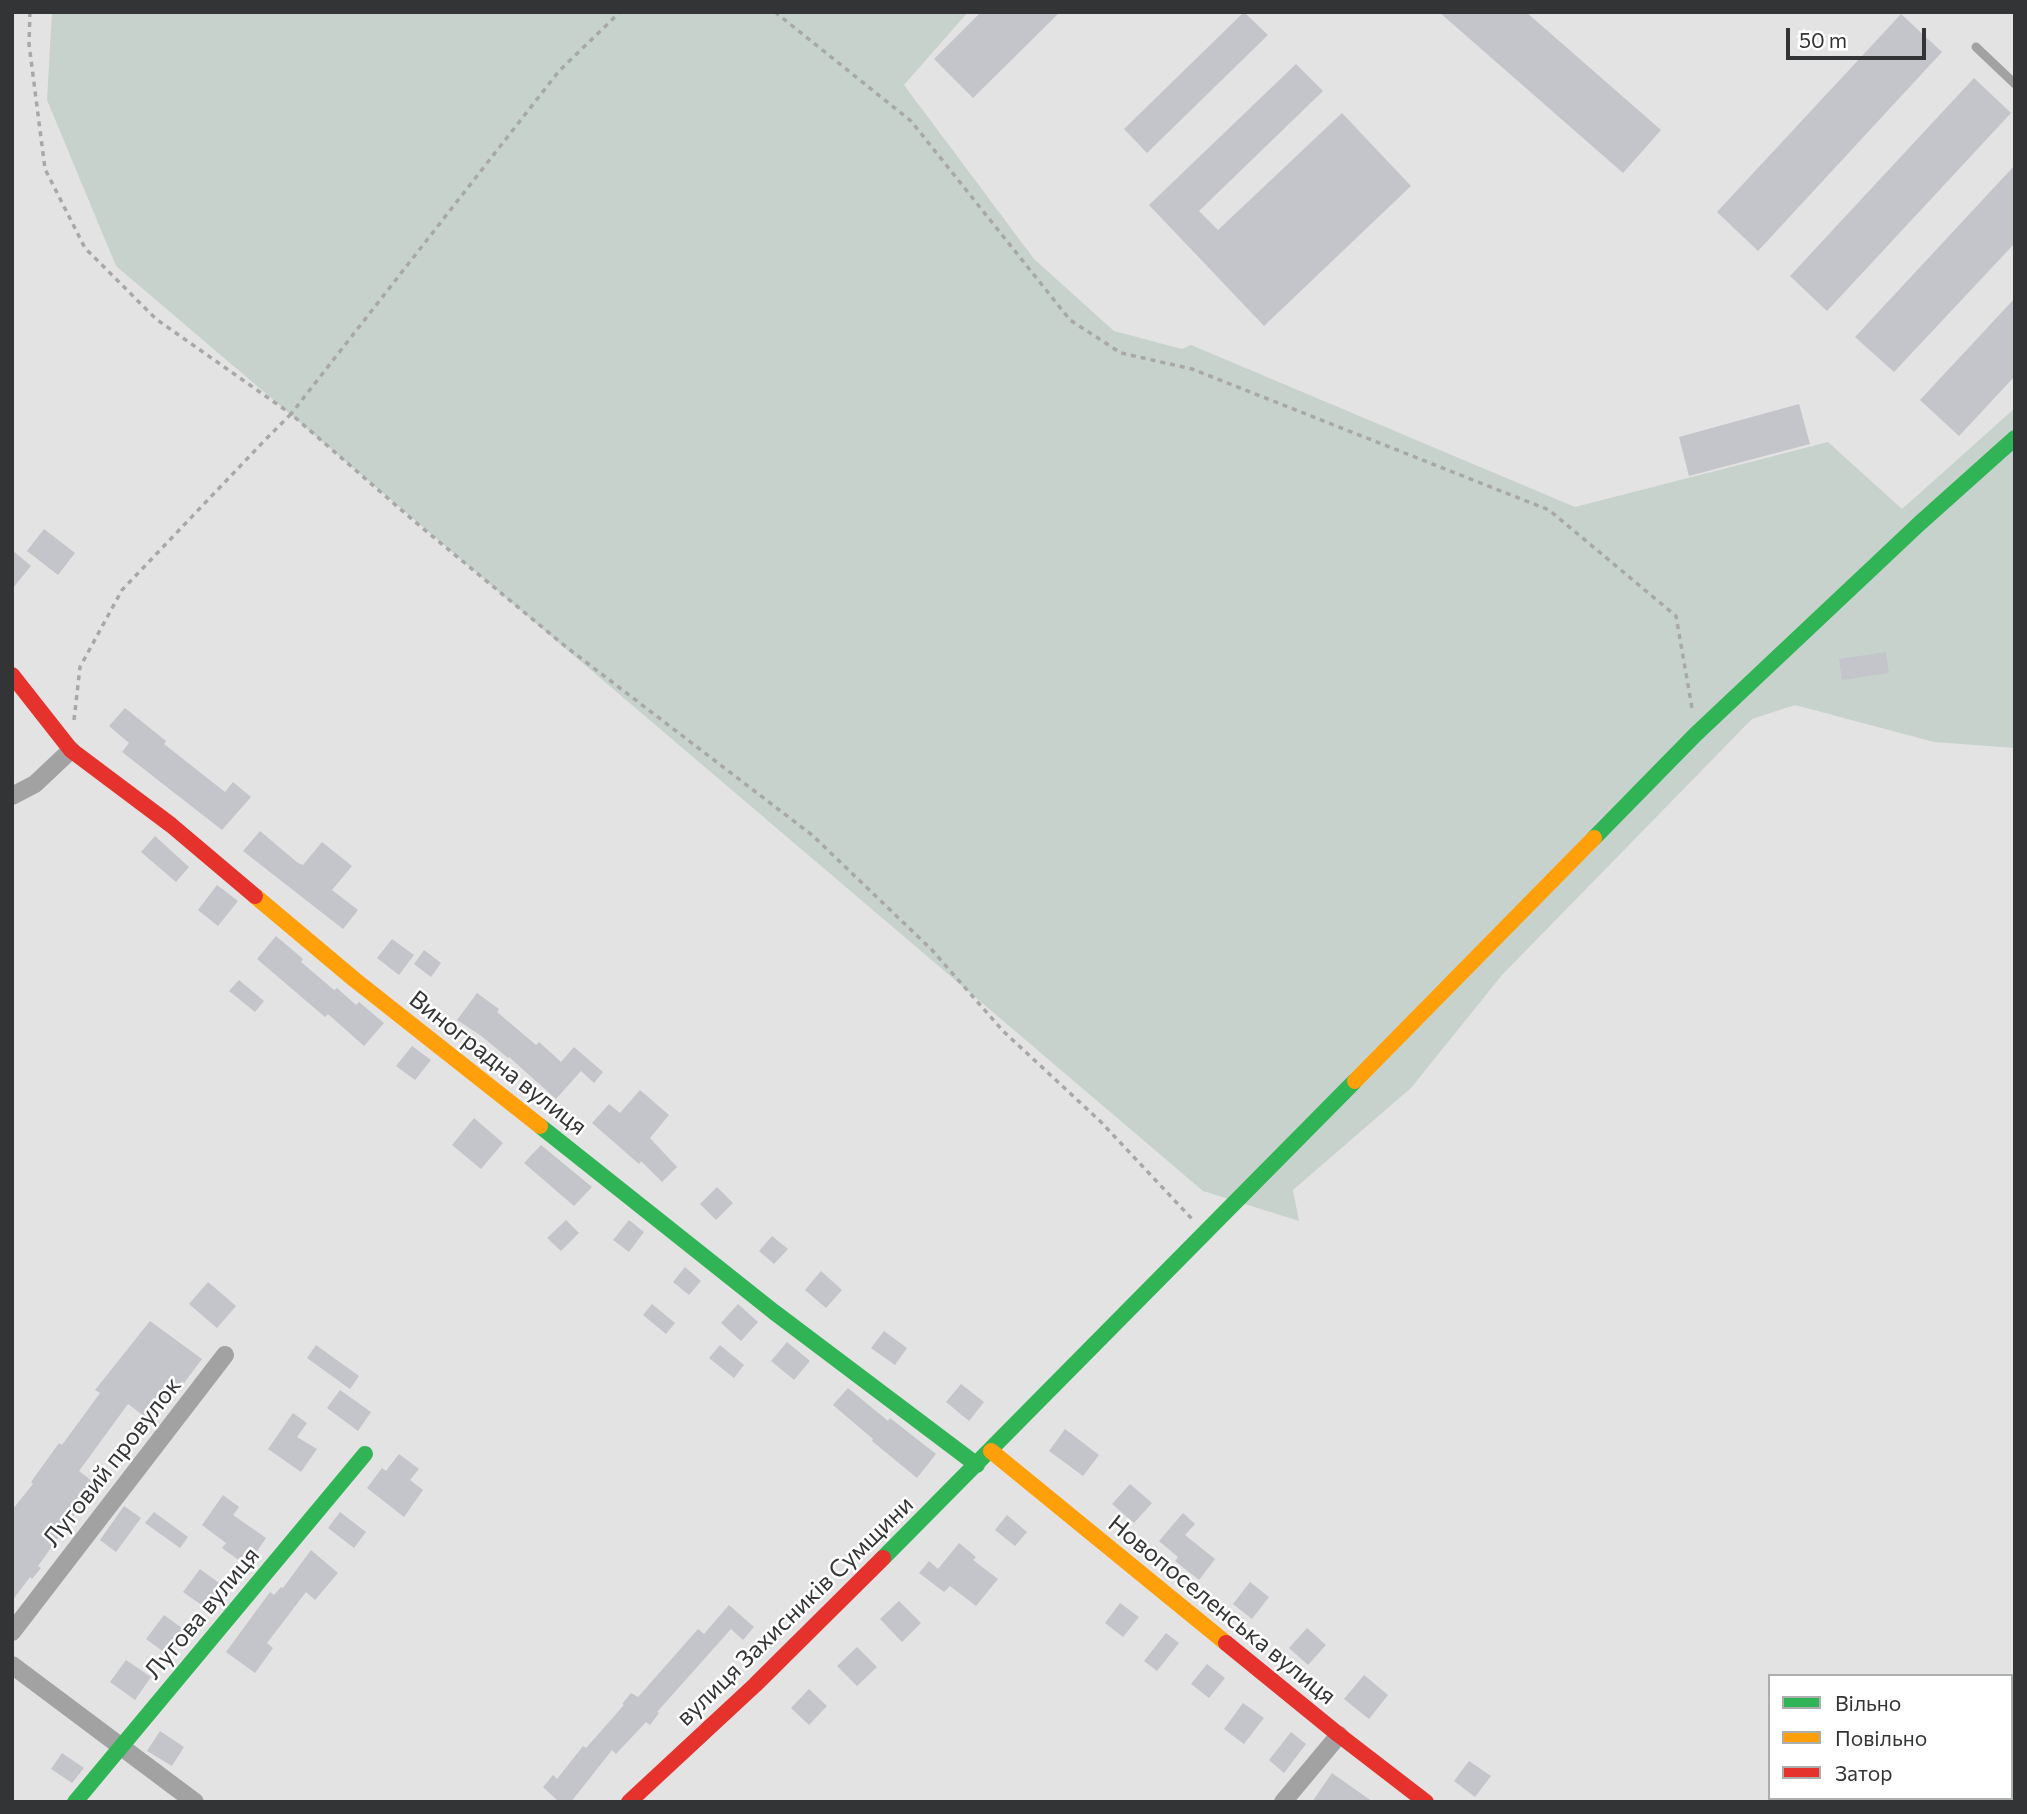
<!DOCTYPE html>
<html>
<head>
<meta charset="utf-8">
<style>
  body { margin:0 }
  #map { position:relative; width:2027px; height:1814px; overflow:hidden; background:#e3e3e4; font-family:Commissioner,sans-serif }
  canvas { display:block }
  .frame { position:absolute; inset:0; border:14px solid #333435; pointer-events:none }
  .legend { position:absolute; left:1768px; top:1674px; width:245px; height:126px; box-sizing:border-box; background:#fff; border:2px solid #adaeae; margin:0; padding:9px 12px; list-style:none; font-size:21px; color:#333435 }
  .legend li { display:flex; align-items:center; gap:14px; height:35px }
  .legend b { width:35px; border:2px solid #adaeae }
  .scale { position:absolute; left:1786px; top:28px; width:140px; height:32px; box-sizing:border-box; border:4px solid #333435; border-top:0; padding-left:9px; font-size:21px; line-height:24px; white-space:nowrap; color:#333435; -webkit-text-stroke:5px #fff; paint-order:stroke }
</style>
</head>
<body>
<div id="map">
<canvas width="2027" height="1814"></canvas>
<div class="frame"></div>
<ul class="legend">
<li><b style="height:9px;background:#30b455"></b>Вільно</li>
<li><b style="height:9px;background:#ff9f0a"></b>Повільно</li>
<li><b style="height:9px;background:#e5322d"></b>Затор</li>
</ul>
<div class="scale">50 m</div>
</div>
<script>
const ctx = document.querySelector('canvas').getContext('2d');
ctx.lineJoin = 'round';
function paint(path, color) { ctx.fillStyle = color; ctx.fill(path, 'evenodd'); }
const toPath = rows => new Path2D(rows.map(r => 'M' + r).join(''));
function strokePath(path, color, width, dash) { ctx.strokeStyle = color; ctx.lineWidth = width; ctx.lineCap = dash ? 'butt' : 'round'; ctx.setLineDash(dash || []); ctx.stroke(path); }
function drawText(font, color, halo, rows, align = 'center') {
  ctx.font = font + ' Commissioner,sans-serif'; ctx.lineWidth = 5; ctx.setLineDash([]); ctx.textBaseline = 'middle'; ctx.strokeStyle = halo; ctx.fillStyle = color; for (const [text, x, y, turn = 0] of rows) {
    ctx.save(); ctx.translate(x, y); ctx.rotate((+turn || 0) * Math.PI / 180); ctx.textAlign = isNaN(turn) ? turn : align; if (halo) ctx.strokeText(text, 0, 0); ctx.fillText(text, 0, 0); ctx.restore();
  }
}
paint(toPath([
  [52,12,968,12,904,85,1034,259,1114,331,1182,349,1191,345,1575,507,1828,442,1902,509,2015,408,2015,748,1934,742,1795,705,1752,719,1502,975,1411,1088,1293,1190,1299,1221,1203,1191,116,266,47,100]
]), '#c8d2cd');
paint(toPath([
  [981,12,1060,12,973,98,934,59],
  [1244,12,1268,35,1147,153,1124,129],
  [1439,12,1526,12,1661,130,1623,173],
  [1901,14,1942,52,1758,251,1717,212],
  [1296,64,1323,91,1199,211,1218,230,1342,113,1411,186,1264,326,1149,205],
  [1974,78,2011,113,1827,311,1790,276],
  [2015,165,2015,243,1894,372,1855,337],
  [2015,298,2015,376,1959,436,1920,400],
  [1799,404,1810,444,1689,476,1679,437],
  [44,529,75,553,58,575,27,551],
  [12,550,31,566,12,589],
  [1886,652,1889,673,1842,680,1839,659],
  [125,708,166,741,164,744,225,792,233,782,251,797,222,830,122,752,129,743,109,726],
  [260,831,298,863,303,865,322,842,352,866,332,890,358,910,343,929,243,851],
  [155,836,189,867,176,882,141,852],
  [217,885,238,901,218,926,198,910],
  [276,936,303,959,301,962,334,990,337,988,356,1005,359,1002,384,1023,364,1046,328,1014,325,1017,257,959],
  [392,939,414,955,399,975,377,958],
  [424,950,441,963,431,977,414,964],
  [239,980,264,1001,255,1012,229,991],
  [477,993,499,1009,497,1012,536,1045,539,1042,561,1062,574,1047,603,1072,594,1083,581,1071,556,1099,509,1057,508,1058,480,1035,457,1020],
  [412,1046,431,1060,415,1080,396,1066],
  [640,1090,669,1115,650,1138,677,1167,662,1182,641,1161,639,1164,592,1123,609,1104,620,1113],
  [474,1118,503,1143,481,1169,452,1145],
  [541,1145,592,1187,574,1206,524,1163],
  [717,1187,733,1203,716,1220,700,1204],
  [566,1220,579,1233,561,1251,547,1238],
  [629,1220,644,1232,629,1252,613,1240],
  [772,1236,788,1249,774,1264,759,1251],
  [685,1267,701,1281,689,1295,673,1282],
  [821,1271,842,1290,826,1308,805,1290],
  [208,1282,236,1306,217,1328,189,1304],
  [652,1304,675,1323,666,1334,643,1315],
  [738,1304,758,1322,741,1341,721,1323],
  [150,1321,202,1359,184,1383,182,1381,152,1422,128,1404,79,1471,100,1487,78,1515,76,1513,38,1566,41,1568,32,1579,30,1577,12,1601,12,1510,33,1484,31,1482,59,1443,62,1445,100,1393,95,1390],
  [884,1331,907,1348,895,1365,871,1348],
  [787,1342,810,1361,794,1380,771,1361],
  [316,1345,359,1376,350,1389,307,1358],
  [720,1345,744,1365,734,1378,709,1358],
  [961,1384,984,1402,969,1421,946,1402],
  [848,1388,888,1421,890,1418,936,1454,917,1478,872,1441,873,1439,833,1405],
  [340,1390,371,1412,358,1431,327,1408],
  [293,1413,307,1423,297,1437,317,1449,301,1472,268,1449],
  [1065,1429,1099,1455,1083,1476,1049,1451],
  [399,1454,419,1469,410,1480,423,1490,404,1517,367,1488,382,1468,386,1471],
  [1130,1484,1152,1503,1134,1523,1112,1504],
  [223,1495,239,1507,233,1515,266,1538,247,1566,222,1548,226,1543,202,1525],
  [124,1506,141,1518,116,1552,100,1540],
  [154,1512,188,1537,180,1548,145,1523],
  [340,1512,366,1532,354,1548,328,1528],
  [1183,1513,1195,1524,1185,1535,1215,1559,1199,1580,1175,1561,1178,1557,1159,1541],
  [1007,1515,1027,1532,1015,1546,995,1530],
  [959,1543,976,1557,973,1560,998,1579,976,1606,950,1586,944,1592,919,1573,929,1561,938,1569],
  [311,1550,338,1573,315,1600,306,1592,267,1643,273,1648,255,1673,226,1652,270,1592,274,1595,281,1587,283,1588],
  [200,1569,226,1588,210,1611,183,1592],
  [1250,1582,1269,1597,1252,1619,1233,1604],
  [899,1601,921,1623,902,1642,880,1619],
  [1120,1603,1139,1617,1123,1637,1105,1623],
  [729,1605,754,1627,743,1640,731,1629,657,1712,659,1713,650,1725,646,1722,616,1754,612,1750,571,1802,559,1802,543,1787,553,1775,557,1779,583,1746,586,1748,624,1705,622,1704,631,1693,638,1697,698,1629,704,1634],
  [164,1615,186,1631,168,1655,146,1639],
  [1307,1628,1326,1645,1308,1665,1289,1648],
  [1166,1633,1179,1643,1157,1671,1144,1661],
  [857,1647,877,1667,857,1686,837,1666],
  [126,1660,151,1677,135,1700,110,1682],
  [1207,1664,1225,1678,1209,1698,1191,1684],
  [1364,1675,1388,1695,1369,1719,1344,1699],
  [809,1689,827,1706,809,1725,791,1708],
  [1243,1703,1264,1718,1244,1744,1224,1729],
  [160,1731,184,1747,172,1766,147,1751],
  [1291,1732,1306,1744,1284,1773,1269,1760],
  [62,1753,84,1768,72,1783,51,1769],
  [1469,1761,1491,1776,1475,1797,1454,1781],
  [1332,1773,1373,1802,1312,1802]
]), '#c4c4cb');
strokePath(toPath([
  [30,12,29,44,45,169,85,248,156,319,291,414,559,71,620,12],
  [775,12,911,121,1070,320,1121,353,1192,369,1549,510,1676,616,1692,708],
  [74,720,80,667,122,590,265,440,291,414,414,521,565,646,812,835,932,950,1003,1031,1100,1121,1192,1219]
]), '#a8a8a8', 3.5, [5, 5]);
strokePath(toPath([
  [1976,47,2015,84]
]), '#a2a2a3', 9);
strokePath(toPath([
  [12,796,35,784,71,750],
  [12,1632,225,1355],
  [12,1665,195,1802],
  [1283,1802,1339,1735]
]), '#a2a2a3', 18);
strokePath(toPath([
  [1594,838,1696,734,1920,523,2015,438],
  [540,1126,774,1312,977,1465],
  [883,1558,1355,1081],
  [75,1802,365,1454]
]), '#30b455', 16);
strokePath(toPath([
  [255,896,355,980,540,1126],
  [1355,1081,1594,838],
  [991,1451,1226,1643]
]), '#ff9f0a', 16);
strokePath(toPath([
  [12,675,71,750,171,825,255,896],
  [1226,1643,1339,1735,1426,1802],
  [629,1802,755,1685,883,1558]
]), '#e5322d', 16);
drawText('24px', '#333435', '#fff', [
  ["Виноградна вулиця",498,1063,38],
  ["Луговий провулок",112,1462,-52],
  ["Новопоселенська вулиця",1222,1610,39],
  ["вулиця Захисників Сумщини",795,1611,-44],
  ["Лугова вулиця",202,1613,-50]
]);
</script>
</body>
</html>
